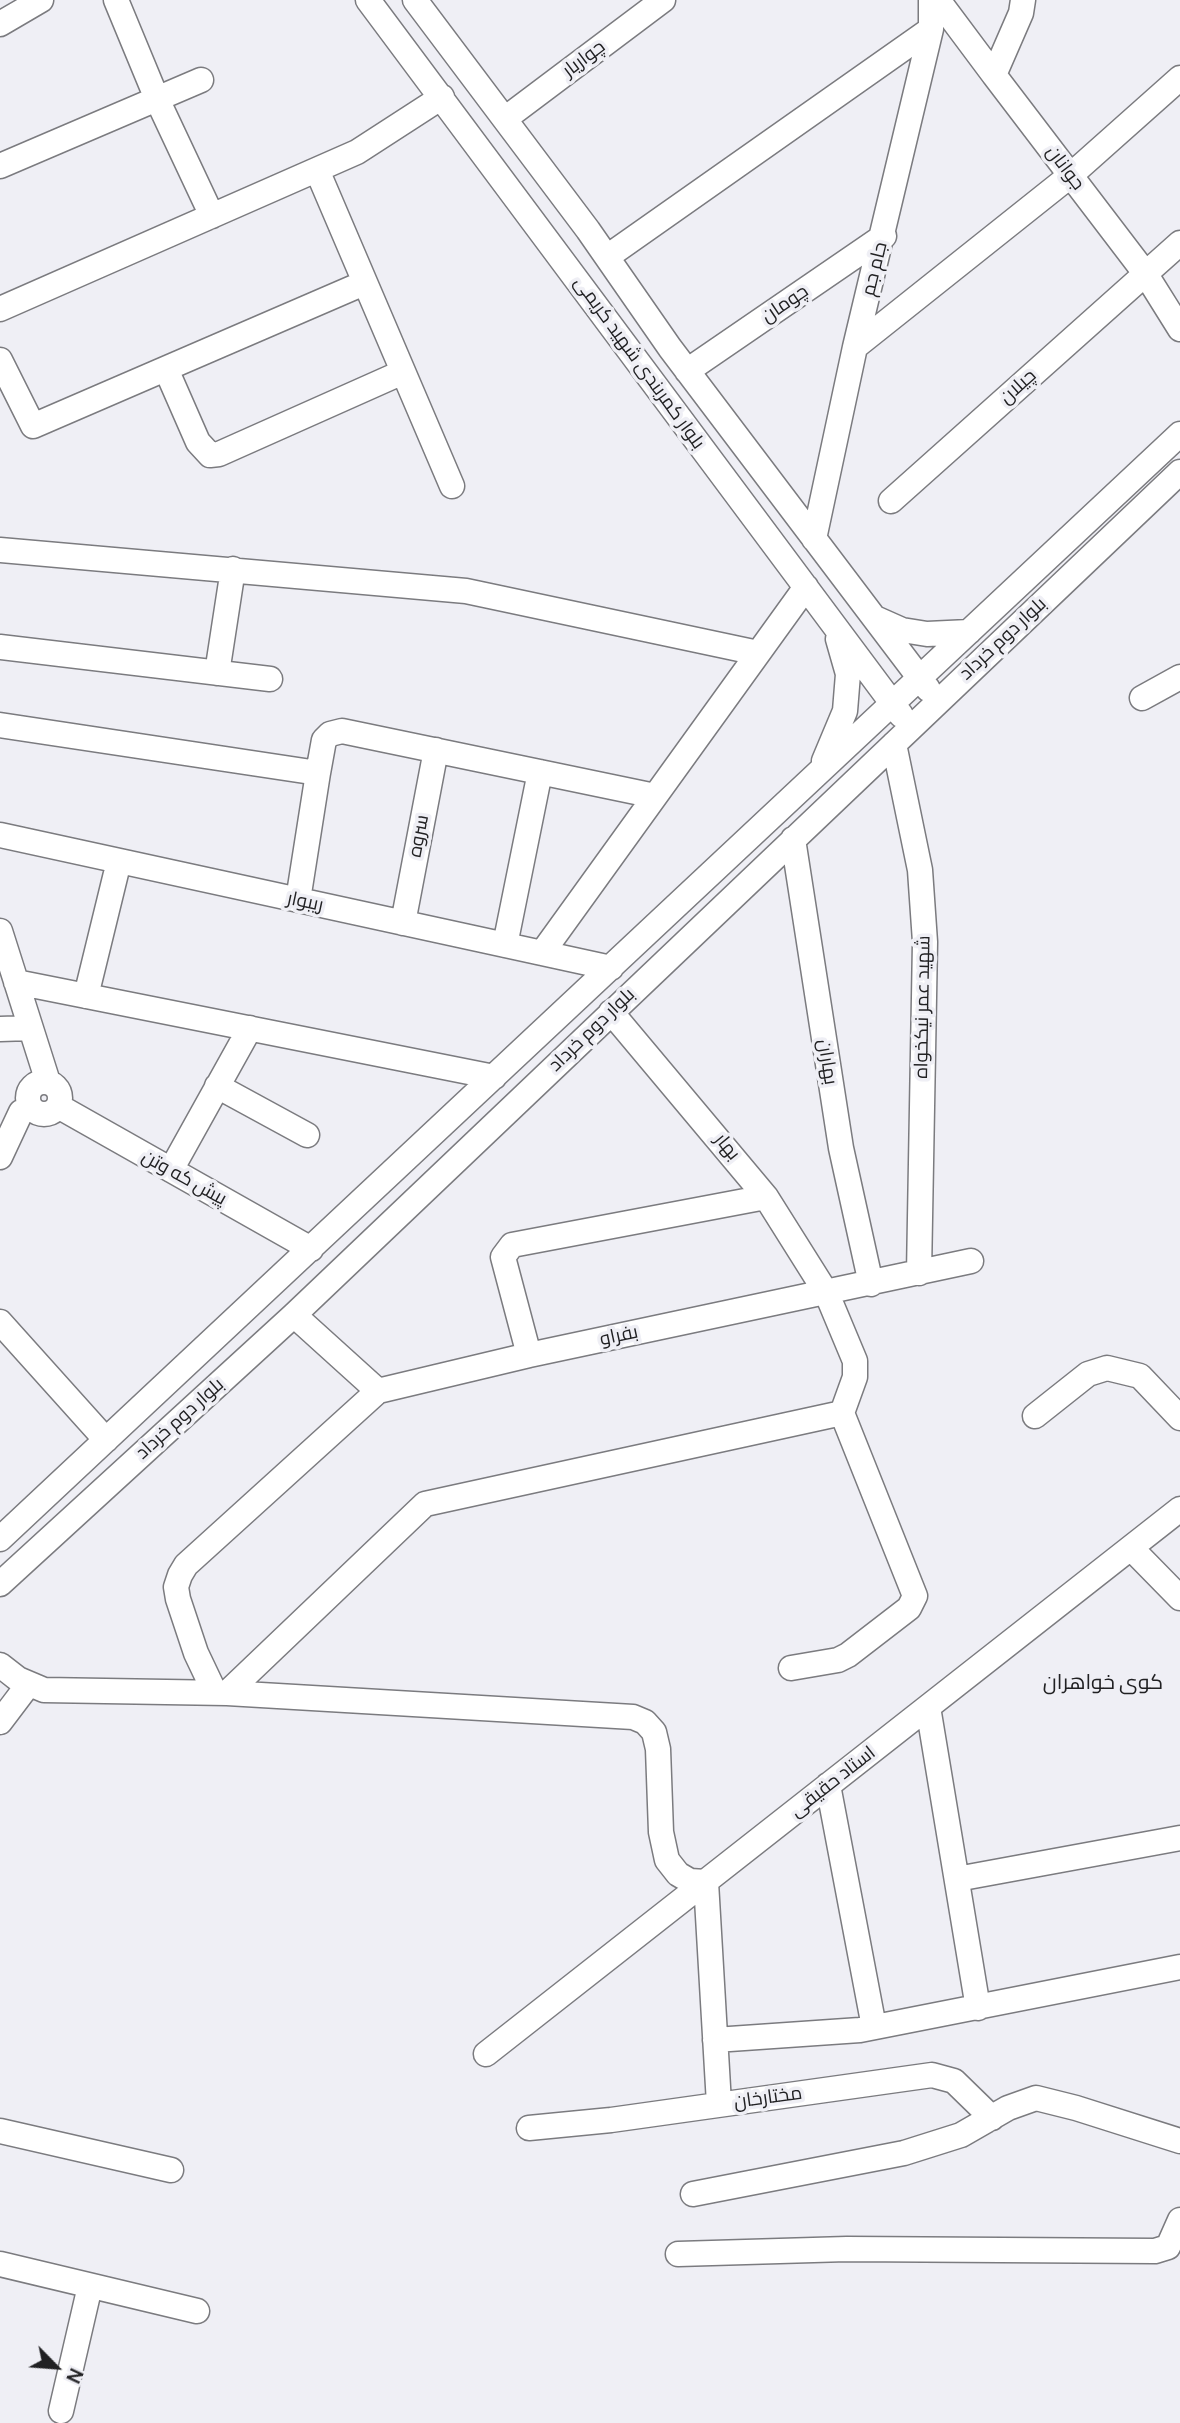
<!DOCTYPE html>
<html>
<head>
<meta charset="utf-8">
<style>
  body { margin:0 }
  #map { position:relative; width:1180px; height:2423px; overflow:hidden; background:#efeff5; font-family:Manrope,sans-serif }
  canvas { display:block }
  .north { position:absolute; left:21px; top:2332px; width:70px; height:70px; -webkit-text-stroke:5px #efeff5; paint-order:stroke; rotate:115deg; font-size:19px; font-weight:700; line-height:28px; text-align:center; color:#212123 }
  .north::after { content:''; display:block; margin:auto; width:24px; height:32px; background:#212123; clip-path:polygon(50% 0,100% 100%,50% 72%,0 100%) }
</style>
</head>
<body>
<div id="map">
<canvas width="1180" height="2423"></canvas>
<div class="north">N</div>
</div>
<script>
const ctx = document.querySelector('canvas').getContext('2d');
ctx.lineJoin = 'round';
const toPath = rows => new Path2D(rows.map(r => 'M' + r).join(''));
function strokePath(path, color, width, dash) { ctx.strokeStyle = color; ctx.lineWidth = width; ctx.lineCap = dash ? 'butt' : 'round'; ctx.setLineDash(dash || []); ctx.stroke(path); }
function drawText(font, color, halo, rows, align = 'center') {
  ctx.font = font + ' Manrope,Cairo,sans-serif'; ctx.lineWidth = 7; ctx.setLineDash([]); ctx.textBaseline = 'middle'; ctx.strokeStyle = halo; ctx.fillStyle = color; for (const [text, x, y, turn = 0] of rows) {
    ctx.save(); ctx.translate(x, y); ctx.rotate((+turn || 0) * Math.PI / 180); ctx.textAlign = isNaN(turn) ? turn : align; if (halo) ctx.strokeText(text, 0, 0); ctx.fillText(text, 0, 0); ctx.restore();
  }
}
const minor = toPath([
  [116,0,157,99,212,216],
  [368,0,901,715],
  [415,0,588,230,670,348,928,689],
  [938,0,994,75],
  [1023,0,1021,13,994,75,1145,273,1180,329],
  [0,24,41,0],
  [506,118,663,0],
  [0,166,201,80],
  [317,170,452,486],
  [607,257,931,29],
  [0,309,357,152,442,97],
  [855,347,1071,175,1180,78],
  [0,360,33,426,364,283],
  [166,369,198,442,210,455,219,454,403,372],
  [687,371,884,236],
  [891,501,1180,243],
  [814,539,855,347,931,29,931,0],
  [0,550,466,591,758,653],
  [875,618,902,630,927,634,969,632],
  [0,647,270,679],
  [217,673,233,569],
  [1142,698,1180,677],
  [0,725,318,773,324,740,330,734,342,731,655,796],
  [894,744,920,870,925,942,919,1273],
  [824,761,845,711,848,674,838,639],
  [0,835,611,968],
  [793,839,841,1148,871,1284],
  [298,900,318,773],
  [403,923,436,750],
  [0,931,48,1082],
  [505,945,540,772],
  [542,953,806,587],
  [16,982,494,1077],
  [86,996,119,861],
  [611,1012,766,1197,827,1294,855,1361,855,1377,842,1413,915,1596,909,1608,848,1655,838,1660,791,1668],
  [0,1029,30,1028],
  '28 1098a16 16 0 1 1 32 0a16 16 0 1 1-32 0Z',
  [217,1086,307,1135],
  [58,1106,311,1249],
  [0,1157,21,1112],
  [171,1170,250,1028],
  [294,1315,378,1391,529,1355,971,1261],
  [0,1322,106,1440],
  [529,1355,503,1257,512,1245,766,1197],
  [1035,1416,1088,1374,1107,1368,1140,1376,1180,1418],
  [0,1539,1180,434],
  [1131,1548,1180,1598],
  [0,1584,294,1315,1180,472],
  [0,1665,18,1679,44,1690,227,1693,633,1717,645,1722,654,1732,658,1749,661,1832,667,1860,678,1874,690,1881,706,1882,719,2104],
  [215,1693,196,1653,178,1599,176,1587,180,1575,186,1565,378,1391],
  [227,1693,425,1504,842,1413],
  [928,1707,978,2008],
  [0,1722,28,1685],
  [828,1785,874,2027],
  [957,1879,1180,1838],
  [715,2040,860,2030,1180,1967],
  [486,2054,1180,1509],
  [529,2128,611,2120,932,2075,954,2081,992,2118],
  [0,2131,171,2170],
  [693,2194,904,2153,961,2135,1008,2108,1036,2098,1076,2108,1180,2141],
  [678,2254,847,2249,1155,2251,1168,2247,1180,2220],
  [0,2264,197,2311],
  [61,2411,90,2286]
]);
strokePath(minor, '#7b7b7f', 27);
strokePath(minor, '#fff', 24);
drawText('19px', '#212123', '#efeff5', [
  ["چواریار",584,59,-37],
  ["جوانان",1065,168,53],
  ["جام جم",875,269,-76],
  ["چومان",785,304,-34],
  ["بلوار کمربندی شهید کریمی",639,363,54],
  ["چیلان",1018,387,-42],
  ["بلوار دوم خرداد",1003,639,-43],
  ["سروه",419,836,-79],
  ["ریبوار",305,902,12],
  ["شهید عمر نیکخواه",923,1007,-89],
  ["بلوار دوم خرداد",592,1030,-44],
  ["بهاران",827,1062,81],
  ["بهار",727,1147,51],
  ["پیش که وتن",184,1178,29],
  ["بفراو",619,1336,-12],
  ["بلوار دوم خرداد",180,1419,-42],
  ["استاد حقیقی",833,1782,-38],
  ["مختارخان",768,2098,-8]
]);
drawText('21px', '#212123', '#efeff5', [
  ["کوی خواهران",1103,1683]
]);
</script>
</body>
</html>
